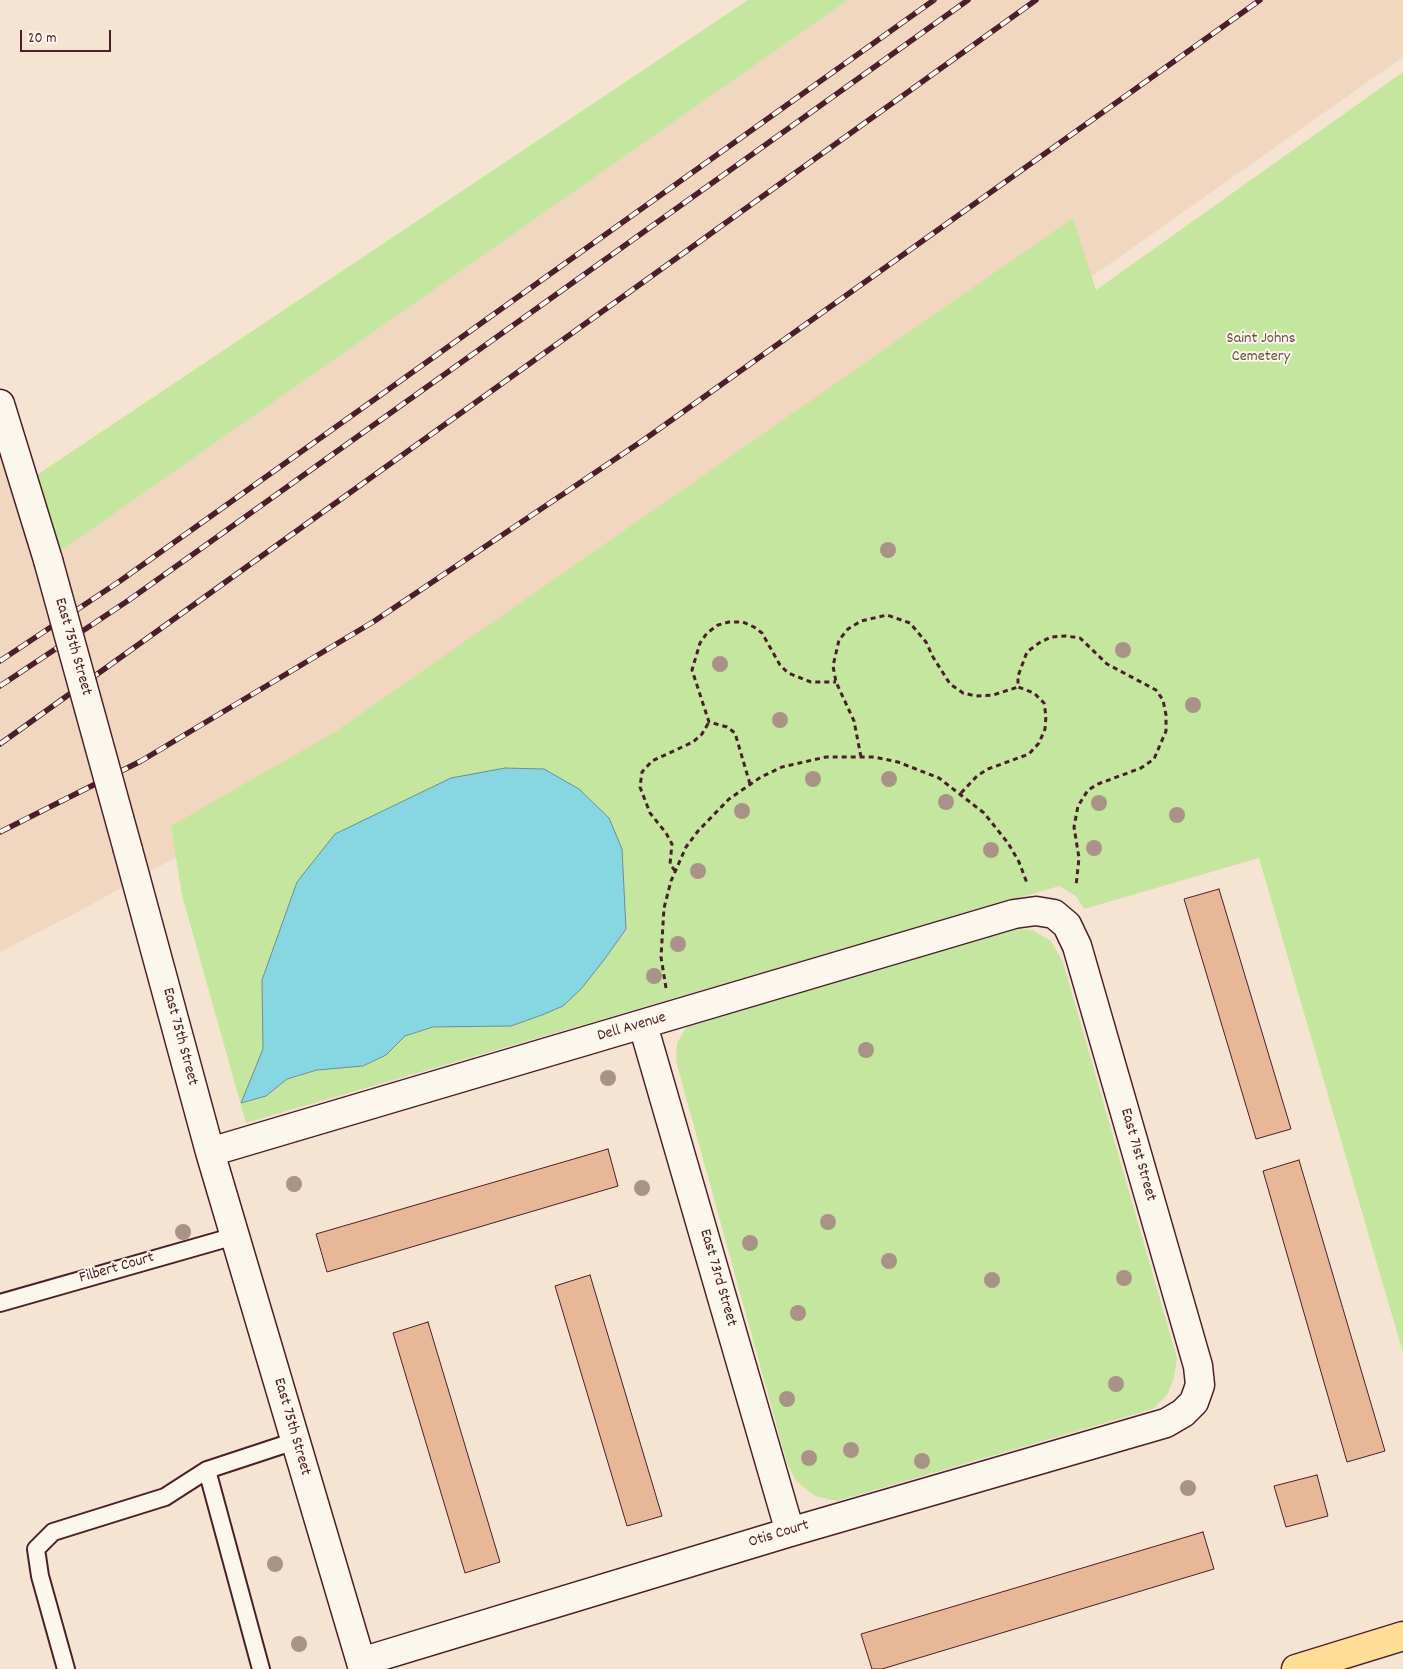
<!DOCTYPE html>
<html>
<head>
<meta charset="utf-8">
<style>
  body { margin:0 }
  #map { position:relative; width:1403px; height:1669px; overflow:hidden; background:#f5e4d2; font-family:Dekko,sans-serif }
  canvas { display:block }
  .scale { position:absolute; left:20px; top:30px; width:91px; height:22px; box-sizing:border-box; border:2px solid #4a1f2b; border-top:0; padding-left:6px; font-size:15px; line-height:18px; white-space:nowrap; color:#4a1f2b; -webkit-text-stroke:4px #fbf7ec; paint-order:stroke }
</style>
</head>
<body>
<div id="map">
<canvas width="1403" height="1669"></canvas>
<div class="scale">20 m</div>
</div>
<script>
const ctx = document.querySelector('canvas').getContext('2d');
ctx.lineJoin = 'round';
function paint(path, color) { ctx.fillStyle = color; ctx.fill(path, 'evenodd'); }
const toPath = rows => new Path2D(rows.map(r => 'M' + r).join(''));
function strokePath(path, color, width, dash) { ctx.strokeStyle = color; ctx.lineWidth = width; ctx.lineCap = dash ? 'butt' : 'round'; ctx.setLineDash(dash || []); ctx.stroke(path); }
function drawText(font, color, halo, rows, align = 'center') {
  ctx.font = font + ' Dekko,sans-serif'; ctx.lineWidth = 4; ctx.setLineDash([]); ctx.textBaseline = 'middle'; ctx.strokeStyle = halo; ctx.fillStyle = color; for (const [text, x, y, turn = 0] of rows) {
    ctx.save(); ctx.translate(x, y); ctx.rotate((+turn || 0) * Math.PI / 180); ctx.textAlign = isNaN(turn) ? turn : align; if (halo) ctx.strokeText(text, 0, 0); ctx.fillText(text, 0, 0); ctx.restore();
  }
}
paint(toPath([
  [848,0,1403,0,1403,57,911,404,365,751,87,907,0,952,0,404,48,560]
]), '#f1d6c0');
paint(toPath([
  [748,0,848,0,48,560,25,483],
  [1403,72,1403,1353,1259,858,1084,909,1076,896,1059,886,246,1123,182,895,171,826,335,732,1073,218,1096,290],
  [1016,929,1032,930,1051,941,1063,962,1177,1358,1174,1378,1167,1395,1153,1409,837,1501,815,1496,796,1481,787,1463,676,1061,677,1043,688,1024]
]), '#c5e69e');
const water = toPath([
  [505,768,544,769,579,789,609,818,622,849,626,929,604,960,581,989,563,1006,542,1015,511,1026,433,1027,405,1036,386,1055,363,1066,317,1070,287,1079,266,1096,241,1103,263,1049,262,980,297,882,335,834,451,778,505,768]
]);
paint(water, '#87d7e2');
strokePath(water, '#6f8d99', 1);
const building = toPath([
  [1219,889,1291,1129,1256,1139,1184,899,1219,889],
  [608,1149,618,1186,327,1272,316,1234,608,1149],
  [1299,1160,1385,1451,1347,1462,1263,1171,1299,1160],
  [590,1275,662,1516,627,1526,555,1286,590,1275],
  [428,1322,500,1562,465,1573,393,1333,428,1322],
  [1317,1475,1328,1516,1286,1527,1274,1486,1317,1475],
  [1203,1532,1214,1569,882,1669,872,1669,861,1634,1203,1532]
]);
paint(building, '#e7b797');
strokePath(building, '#4a1f2b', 1);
const lane = toPath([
  [0,1303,235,1236],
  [207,1470,261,1669],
  [66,1669,40,1576,36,1549,53,1532,165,1497,207,1470,295,1441]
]);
const street = toPath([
  [0,404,48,560],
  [128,850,210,1152,363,1669],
  [643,1025,790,1532],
  [210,1152,1014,914,1036,911,1054,914,1067,925,1077,946,1198,1366,1200,1385,1194,1402,1183,1413,1166,1423,790,1532,361,1662]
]);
const primary = toPath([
  [1296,1669,1403,1636]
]);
strokePath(lane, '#4a1f2b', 20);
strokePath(street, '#4a1f2b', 31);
strokePath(primary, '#4a1f2b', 31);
strokePath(toPath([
  [861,757,854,721,836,682,833,666,839,640,848,629,861,621,887,615,910,623,926,642,933,657,950,684,963,693,976,696,993,695,1018,687],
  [750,784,735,733,727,727,709,722,692,670,700,643,707,633,718,625,729,622,743,622,754,627,762,633,780,665,788,673,811,682,836,682],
  [961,793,977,776,988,769,1029,754,1039,743,1045,729,1046,716,1044,703,1034,693,1018,687,1018,676,1027,652,1039,643,1051,637,1066,636,1080,638,1107,664,1156,690,1163,700,1166,715,1166,731,1154,759,1141,768,1098,784,1088,790,1078,806,1074,827,1079,858,1076,886],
  [675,871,670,864,672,844,666,833,650,813,640,787,642,772,652,761,693,742,702,734,709,722],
  [666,988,661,957,664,908,671,881,686,847,698,831,729,799,761,777,782,767,826,757,874,757,898,762,939,778,984,813,1008,843,1019,862,1027,883]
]), '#4a1f2b', 3, [5, 4]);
strokePath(lane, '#fbf7ec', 16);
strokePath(street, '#fbf7ec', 28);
strokePath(primary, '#fede96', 28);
const rail = toPath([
  [0,661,120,581,934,0],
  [0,686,129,600,968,0],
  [0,744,1036,0],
  [0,832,141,761,373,622,645,439,1260,0]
]);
strokePath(rail, '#4a1f2b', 5.5);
strokePath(rail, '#fbf7ec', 4, [11]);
const streetBridge = toPath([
  [48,560,128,850]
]);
strokePath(streetBridge, '#4a1f2b', 31, []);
strokePath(streetBridge, '#fbf7ec', 28);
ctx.fillStyle = '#a89386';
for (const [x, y] of [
  [888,550],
  [1123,650],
  [720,664],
  [1193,705],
  [780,720],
  [813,779],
  [889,779],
  [946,802],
  [1099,803],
  [742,811],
  [1177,815],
  [1094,848],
  [991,850],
  [698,871],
  [678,944],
  [654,976],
  [866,1050],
  [608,1078],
  [294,1184],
  [642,1188],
  [828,1222],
  [183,1232],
  [750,1243],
  [889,1261],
  [1124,1278],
  [992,1280],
  [798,1313],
  [1116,1384],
  [787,1399],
  [851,1450],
  [809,1458],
  [922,1461],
  [1188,1488],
  [275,1564],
  [299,1644]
]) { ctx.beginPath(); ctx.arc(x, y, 8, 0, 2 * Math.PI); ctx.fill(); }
drawText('16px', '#695148', '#fbf7ec', [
  ["Saint Johns",1261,340],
  ["Cemetery",1261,358]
]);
drawText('16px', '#4a1f2b', '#fbf7ec', [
  ["East 75th Street",72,647,74],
  ["Dell Avenue",632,1028,-16],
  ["East 75th Street",179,1037,75],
  ["East 71st Street",1137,1155,74],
  ["Filbert Court",117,1269,-16],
  ["East 73rd Street",717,1278,74],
  ["East 75th Street",291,1427,74],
  ["Otis Court",779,1535,-17]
]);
</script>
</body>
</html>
